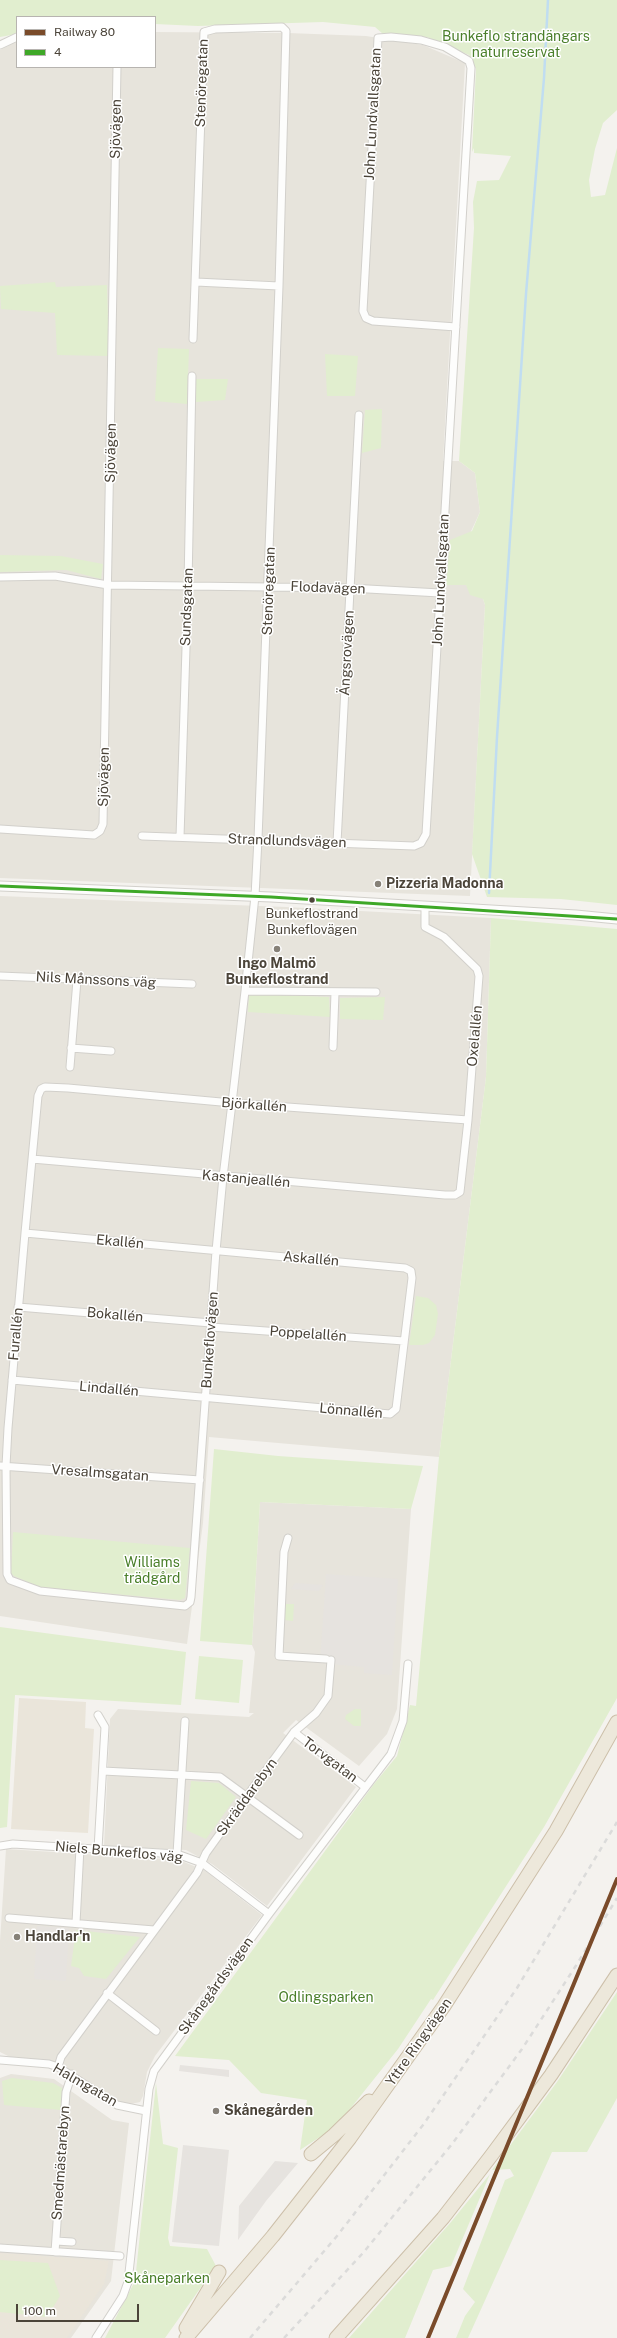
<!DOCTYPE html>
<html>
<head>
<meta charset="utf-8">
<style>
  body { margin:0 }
  #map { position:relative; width:617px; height:2338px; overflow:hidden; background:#f4f2ee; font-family:"Public Sans",sans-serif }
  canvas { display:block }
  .legend { position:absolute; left:16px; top:16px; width:140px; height:52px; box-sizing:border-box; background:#fff; border:1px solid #b7b4b0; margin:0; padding:5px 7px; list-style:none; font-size:12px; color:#4b4439 }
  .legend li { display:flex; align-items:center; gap:8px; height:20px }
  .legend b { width:20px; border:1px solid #b7b4b0 }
  .scale { position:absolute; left:16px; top:2304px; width:123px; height:18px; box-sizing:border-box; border:2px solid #4b4439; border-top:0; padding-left:5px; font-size:12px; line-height:14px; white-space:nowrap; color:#4b4439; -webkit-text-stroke:3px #fff; paint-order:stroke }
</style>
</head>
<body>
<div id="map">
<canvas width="617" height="2338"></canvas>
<ul class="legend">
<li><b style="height:5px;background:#7a4b2a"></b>Railway 80</li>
<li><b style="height:5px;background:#3ea827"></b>4</li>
</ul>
<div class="scale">100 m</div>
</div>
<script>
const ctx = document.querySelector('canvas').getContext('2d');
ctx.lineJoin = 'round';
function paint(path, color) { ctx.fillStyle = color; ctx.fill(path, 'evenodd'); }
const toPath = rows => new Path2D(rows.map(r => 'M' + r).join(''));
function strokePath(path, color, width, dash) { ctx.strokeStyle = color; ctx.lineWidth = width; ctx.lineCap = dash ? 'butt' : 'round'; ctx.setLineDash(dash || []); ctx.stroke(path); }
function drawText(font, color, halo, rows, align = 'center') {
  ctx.font = font + ' "Public Sans",sans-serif'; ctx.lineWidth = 3; ctx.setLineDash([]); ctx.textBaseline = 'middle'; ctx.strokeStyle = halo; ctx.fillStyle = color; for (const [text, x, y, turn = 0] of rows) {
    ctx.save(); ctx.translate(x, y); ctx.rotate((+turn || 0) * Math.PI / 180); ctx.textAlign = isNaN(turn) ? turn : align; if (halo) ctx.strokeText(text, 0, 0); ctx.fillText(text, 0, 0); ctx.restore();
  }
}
paint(toPath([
  [155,32,288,33,366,36,423,45,465,63,443,461,459,461,475,473,480,512,446,585,466,585,483,599,485,605,470,896,0,878,0,50,17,41,17,67,155,67],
  [0,896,286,907,491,918,486,1077,439,1457,209,1437,203,1523,187,1644,0,1616],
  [260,1502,411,1509,397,1709,387,1734,359,1766,296,1720,283,1733,356,1787,267,1906,212,1864,186,1850,104,1846,110,1719,118,1709,249,1717,254,1713,249,1713,255,1652,252,1645],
  [6,1849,179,1860,204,1870,262,1915,155,2056,147,2072,143,2096,140,2102,126,2105,113,2100,55,2062,10,2057,0,2052,0,1941],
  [11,2074,54,2079,112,2120,129,2123,111,2281,71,2338,0,2338,0,2078]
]), '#e7e4dc');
paint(toPath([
  [19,1698,86,1702,85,1728,94,1729,88,1833,11,1829],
  [0,2253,109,2261,104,2284,67,2338,0,2338]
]), '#eae5da');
paint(toPath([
  [0,0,617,0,617,110,603,123,595,149,589,180,591,197,605,195,617,148,617,905,561,899,487,897,472,854,485,605,483,599,470,595,466,585,446,585,450,540,472,531,480,512,475,473,459,461,474,228,473,202,477,181,499,180,511,156,474,153,474,148,472,152,476,69,469,55,427,37,383,34,375,27,323,22,198,26,155,24,155,17,17,17,17,34,0,37],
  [55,282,56,287,107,285,109,356,57,355,55,313,1,309,0,286],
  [158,348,189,349,187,404,155,401],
  [325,354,358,356,355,396,327,396],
  [196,379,228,379,225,400,196,402],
  [382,409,381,448,362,453,365,410],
  [0,555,61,556,103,564,101,579,66,570,0,572],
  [491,918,617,929,617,1698,544,1827,433,2000,431,1999,398,2049,350,2109,326,2133,300,2150,307,2100,261,2093,229,2060,175,2056,374,1784,397,1756,410,1705,416,1706,439,1457,486,1077],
  [249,994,329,997,330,1017,248,1012],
  [385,997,383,1020,340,1019,340,998],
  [416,1296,428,1298,436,1305,438,1314,435,1335,429,1343,423,1345,409,1345],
  [214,1449,278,1456,423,1466,411,1509,260,1502,252,1645,200,1641],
  [13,1532,190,1548,185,1598,180,1600,40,1587,14,1576,11,1573],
  [285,1604,294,1604,293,1621,284,1620],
  [0,1627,186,1652,181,1705,15,1695,7,1827,0,1828],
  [199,1656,243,1660,239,1703,195,1699],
  [355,1709,361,1709,361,1726,354,1726,345,1719,346,1715],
  [191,1781,219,1783,236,1797,206,1839,186,1830],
  [76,1930,140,1937,106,1979,84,1976,79,1968,71,1966],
  [617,1992,617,2098,587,2152,552,2152,468,2338,456,2338,465,2316,475,2302,463,2289,505,2180,514,2176,510,2169,492,2170,557,2082],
  [12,2078,53,2083,64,2089,61,2110,4,2105,2,2081],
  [156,2083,163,2144,178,2148,168,2238,170,2246,207,2249,216,2266,165,2338,105,2338,135,2281],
  [490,2174,451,2266,433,2270,405,2338,349,2338,451,2222],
  [0,2260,48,2263,60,2296,47,2317,0,2312]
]), '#e1eecf');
paint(toPath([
  [326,1574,398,1579,392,1675,364,1673,364,1667,320,1663],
  [295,1583,323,1585,319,1591,291,1589],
  [37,1926,69,1928,66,1981,34,1979],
  [180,2065,229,2070,229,2077,179,2071],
  [183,2145,229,2150,219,2246,172,2242],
  [275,2161,298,2163,266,2201,238,2240,239,2206]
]), '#e6e3df');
strokePath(toPath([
  [489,893,497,737,526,294,544,78,548,0]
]), '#c0ddf1', 2.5);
const minor = toPath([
  [0,45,17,37],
  [196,282,279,286],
  [193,339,204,32,215,29,282,27,286,31,279,286,258,839,255,896,245,991,232,1103,223,1177,216,1251,191,1597,190,1602,185,1606,40,1591,10,1580,7,1574,6,1466,8,1428,25,1233,38,1096,41,1089,45,1087,68,1088,232,1103,468,1120],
  [0,577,55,576,108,585,350,588,440,593],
  [0,829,94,835,100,831,103,824,117,67],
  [142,836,414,846,421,843,426,834,471,68,469,61,445,47,421,40,391,37,378,38,363,311,366,318,373,321,456,327],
  [180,837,188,585,192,376],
  [337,843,359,415],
  [0,976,192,984],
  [245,991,376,992],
  [333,1047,335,993],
  [71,1048,111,1051],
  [70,1067,77,980],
  [32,1159,445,1195,455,1195,460,1192,468,1120,479,976,477,969,444,937,425,927,425,906],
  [18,1307,211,1323],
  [211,1327,404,1341],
  [12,1380,390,1414,396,1409,412,1278,411,1271,405,1268,25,1233],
  [0,1466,200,1480],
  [288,1538,284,1552,279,1656,326,1659],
  [294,1732,365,1787],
  [103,1771,220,1777,299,1835],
  [0,1846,13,1844,177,1854,202,1863,269,1914],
  [98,1849,105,1727,98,1715],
  [177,1854,185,1721],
  [9,1918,154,1930],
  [76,1923,80,1848],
  [107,1993,156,2031],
  [0,2060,49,2064,58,2067,117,2105,146,2111],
  [58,2067,61,2057,197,1873,206,1853,247,1796,294,1732,316,1713,328,1696,331,1660],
  [56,2241,72,2242],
  [0,2248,120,2256],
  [55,2252,66,2092,72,2074],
  [96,2338,123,2296,128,2282,149,2089,154,2071,269,1914,391,1754,403,1721,408,1664]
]);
const tertiary = toPath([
  [0,886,271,897,576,915,617,919]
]);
const motorway = toPath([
  [311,2154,334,2135,369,2101],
  [186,2328,219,2272],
  [186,2338,273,2236,350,2138,444,2006,556,1831,617,1722],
  [336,2338,443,2218,491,2156,551,2075,617,1975]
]);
strokePath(minor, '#d2d0cb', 9);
strokePath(tertiary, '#d2d0cb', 11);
strokePath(motorway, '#ccbfa9', 15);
strokePath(minor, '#fdfdfc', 7);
strokePath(tertiary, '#fdfdfc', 9);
strokePath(motorway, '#ede8db', 13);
strokePath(toPath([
  [250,2338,337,2236,423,2125,517,1988,617,1822],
  [284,2338,363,2253,452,2144,522,2049,577,1964,617,1898]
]), '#dbdbda', 2.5, [5, 5]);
strokePath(toPath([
  [0,886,271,897,617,919]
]), '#3ea827', 3);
strokePath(toPath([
  [428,2338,617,1879]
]), '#7a4b2a', 4);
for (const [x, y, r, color] of [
  [378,884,4,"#868178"],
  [312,900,3.5,"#4b4439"],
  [277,949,4,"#868178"],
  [17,1937,4,"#868178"],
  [216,2111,4,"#868178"]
]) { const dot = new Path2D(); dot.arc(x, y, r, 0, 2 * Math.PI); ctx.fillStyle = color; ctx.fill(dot); strokePath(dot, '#fff', 1.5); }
drawText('13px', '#4b4439', '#fff', [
  ["Bunkeflostrand",312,914],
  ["Bunkeflovägen",312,930]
]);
drawText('14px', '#4a7f2a', '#fff', [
  ["Bunkeflo strandängars",516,37],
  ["naturreservat",516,53],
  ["Williams",152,1563],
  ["trädgård",152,1579],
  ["Odlingsparken",326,1998],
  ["Skåneparken",167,2279]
]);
drawText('14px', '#4b4439', '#fff', [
  ["Stenöregatan",202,83,-88],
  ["John Lundvallsgatan",373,114,-87],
  ["Sjövägen",116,129,-89],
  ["Sjövägen",111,453,-89],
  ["John Lundvallsgatan",441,580,-87],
  ["Flodavägen",328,588,2],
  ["Stenöregatan",269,591,-88],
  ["Sundsgatan",187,607,-88],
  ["Ängsrovägen",347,653,-87],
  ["Sjövägen",104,777,-89],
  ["Strandlundsvägen",287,841,2],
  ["Nils Månssons väg",96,980,3],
  ["Oxelallén",475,1036,-85],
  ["Björkallén",254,1105,4],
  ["Kastanjeallén",246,1179,5],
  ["Ekallén",120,1242,5],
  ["Askallén",311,1259,5],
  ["Bokallén",115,1315,5],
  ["Furallén",16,1334,-85],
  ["Poppelallén",308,1334,4],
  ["Bunkeflovägen",210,1340,-86],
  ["Lindallén",109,1389,5],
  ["Lönnallén",351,1411,5],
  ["Vresalmsgatan",100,1473,4],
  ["Torvgatan",330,1760,37],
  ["Skräddarebyn",247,1797,-54],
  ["Niels Bunkeflos väg",119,1852,5],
  ["Skånegårdsvägen",216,1986,-54],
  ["Yttre Ringvägen",419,2042,-55],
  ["Halmgatan",85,2085,30],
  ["Smedmästarebyn",61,2163,-86]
]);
drawText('bold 14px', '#4b4439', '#fff', [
  ["Pizzeria Madonna",386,884],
  ["Ingo Malmö",277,964,"center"],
  ["Bunkeflostrand",277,980,"center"],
  ["Handlar'n",25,1937],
  ["Skånegården",224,2111]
], 'left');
</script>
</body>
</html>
